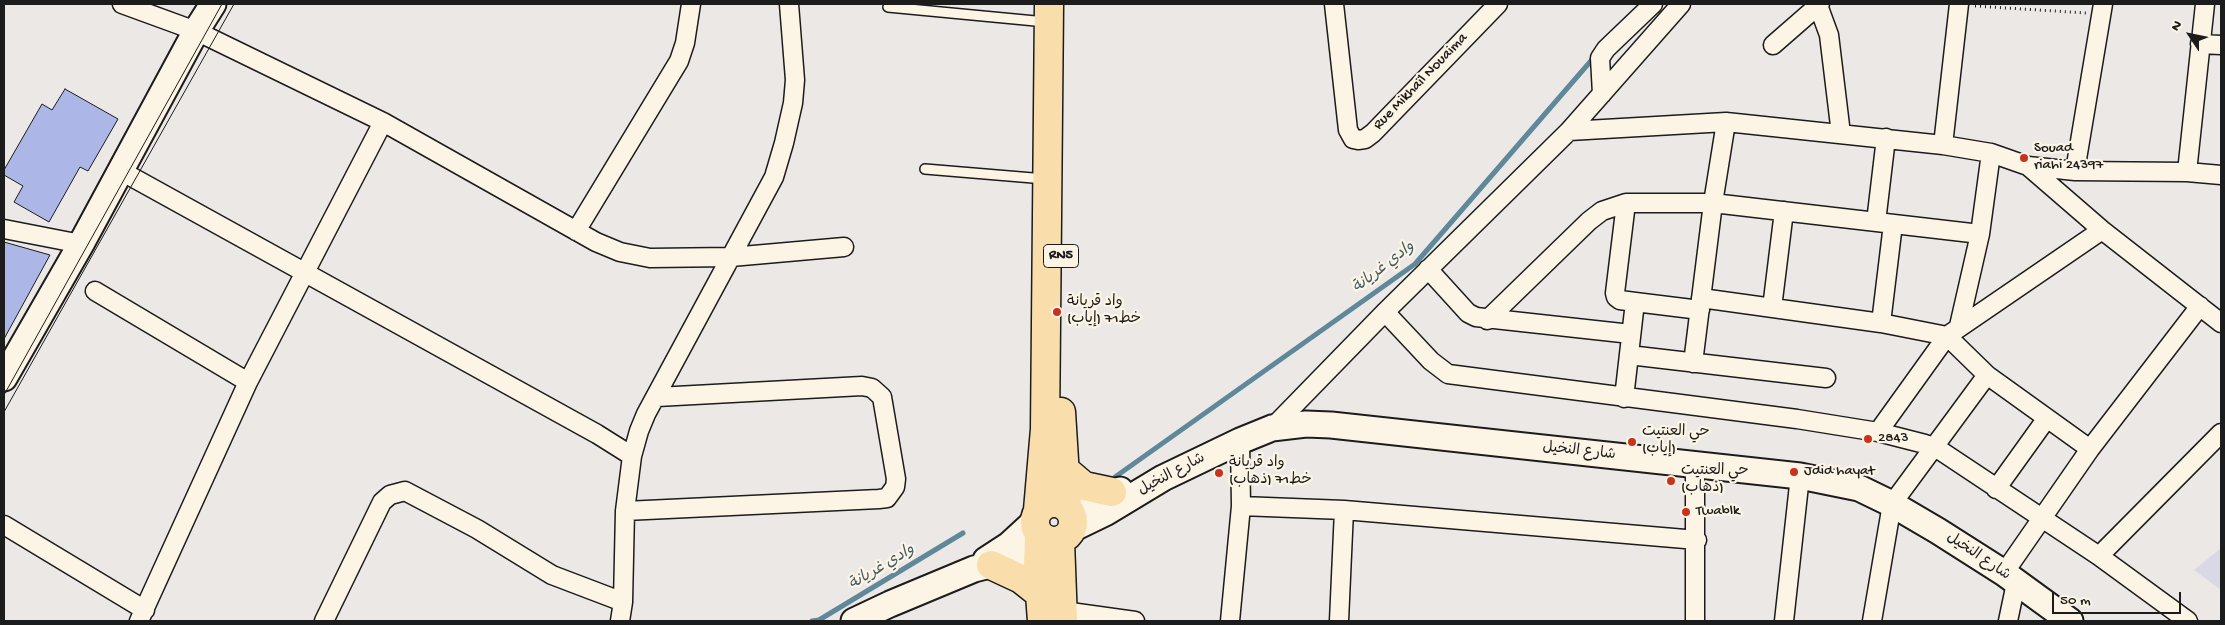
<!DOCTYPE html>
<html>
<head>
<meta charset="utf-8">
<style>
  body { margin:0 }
  #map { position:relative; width:2225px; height:625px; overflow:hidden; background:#ece8e5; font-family:"Gochi Hand",sans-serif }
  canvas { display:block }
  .frame { position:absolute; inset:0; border:5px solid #1c1c1c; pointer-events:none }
  .north { position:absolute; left:2165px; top:10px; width:50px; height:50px; -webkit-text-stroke:4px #fcf5e5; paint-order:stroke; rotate:304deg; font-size:14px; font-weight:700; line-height:20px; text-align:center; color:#1c1c1c }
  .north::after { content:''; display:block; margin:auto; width:18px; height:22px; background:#1c1c1c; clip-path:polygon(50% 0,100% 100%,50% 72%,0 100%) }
  .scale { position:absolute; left:2052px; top:592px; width:129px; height:22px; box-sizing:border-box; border:2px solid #1c1c1c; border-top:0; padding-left:6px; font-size:15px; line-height:18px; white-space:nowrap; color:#1c1c1c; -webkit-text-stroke:4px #fcf5e5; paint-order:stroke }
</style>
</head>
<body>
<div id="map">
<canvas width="2225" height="625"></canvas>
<div class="frame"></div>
<div class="north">N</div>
<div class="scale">50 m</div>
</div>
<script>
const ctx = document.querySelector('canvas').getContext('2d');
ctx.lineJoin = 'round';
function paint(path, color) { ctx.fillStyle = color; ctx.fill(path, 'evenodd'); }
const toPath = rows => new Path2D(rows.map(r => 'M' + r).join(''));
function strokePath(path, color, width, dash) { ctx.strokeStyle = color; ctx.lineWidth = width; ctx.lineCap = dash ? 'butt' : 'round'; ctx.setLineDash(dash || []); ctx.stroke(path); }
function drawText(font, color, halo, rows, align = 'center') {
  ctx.font = font + ' "Gochi Hand","Playpen Sans Arabic",sans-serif'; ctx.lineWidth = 4.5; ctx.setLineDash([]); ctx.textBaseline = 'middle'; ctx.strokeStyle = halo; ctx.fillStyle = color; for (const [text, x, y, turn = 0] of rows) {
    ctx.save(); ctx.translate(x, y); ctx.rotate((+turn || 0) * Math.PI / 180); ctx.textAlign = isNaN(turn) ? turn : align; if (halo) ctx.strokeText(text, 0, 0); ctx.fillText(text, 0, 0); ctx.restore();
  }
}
paint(toPath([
  [2221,548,2221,590,2194,570]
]), '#d9d9e6');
strokePath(toPath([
  [1115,477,1415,264,1596,55],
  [812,621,819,620,963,533]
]), '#5f899a', 5);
const building = toPath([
  [65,89,118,119,88,171,80,167,49,222,14,202,23,186,4,175,4,170,42,104,52,110,65,89],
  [4,242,50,255,4,339,4,242]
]);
paint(building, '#acb6e7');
strokePath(building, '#1c1c1c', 1);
const lane = toPath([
  [888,7,1046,22],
  [925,169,1045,179]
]);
const street = toPath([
  [122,4,196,31,383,122,596,242,620,252,650,258,731,257,844,247],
  [1334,4,1348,130,1353,139,1358,140,1365,139,1373,133,1498,4],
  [1818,5,1829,35,1841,134],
  [2200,44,2221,45],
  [1773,45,1820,4],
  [1602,94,1600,58,1606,49,1653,4],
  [1569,131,1681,4],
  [1943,145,1959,4],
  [2028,166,2102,230,2221,323],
  [121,171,597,434,632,456],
  [2075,171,2103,4],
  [2187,172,2205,4],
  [1626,203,1615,293,1616,297,1620,300,1635,302,1700,310],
  [1876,222,1886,138],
  [4,229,81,244],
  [576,231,679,61,685,43,691,4],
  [1428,269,1468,313,1476,317,1631,334],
  [95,291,248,382],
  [1701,298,1881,323,1947,336,1987,375,2090,449],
  [1772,308,1784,211],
  [1385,312,1431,361,1448,374,1797,419,1878,432,1925,444,1935,447,2099,556,2188,621],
  [1487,320,1589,221,1602,211,1626,203,1713,203,1980,234],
  [1881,323,1893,224],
  [1959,326,1980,234,1991,153],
  [1629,355,1826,378],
  [1693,363,1713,203,1726,122],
  [1624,398,1635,302],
  [1272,428,1385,312,1569,131,1726,122,1943,145,1991,153,2028,166,2075,171,2187,172,2221,175],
  [1878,432,1947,336,2102,230],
  [1695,464,1695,621],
  [1996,489,2047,418],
  [1241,506,1344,510,1697,540],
  [625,511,879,499,887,498,895,487,896,479,882,397,872,388,862,386,657,397],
  [4,525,145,610],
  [2099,556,2221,433],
  [2004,573,2090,449,2200,306],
  [1063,611,1135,621],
  [139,621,248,382,383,122],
  [324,621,382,502,390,495,405,491,477,529,552,575,623,602],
  [620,621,623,602,625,511,632,456,639,431,646,414,774,177,784,143,793,103,795,80,789,4],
  [1230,621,1241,506,1240,441],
  [1339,621,1344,510],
  [1784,621,1800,476],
  [1872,621,1892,504,1987,375],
  [2008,621,2016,583]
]);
const secondary = toPath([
  [4,378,81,244,196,31,213,4],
  [1067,508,1120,490],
  [1072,529,1105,513,1163,478,1240,441,1272,428,1306,424,1331,425,1800,476,1859,488,1892,504,1938,531,2004,573,2070,621],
  [986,560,1009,545,1034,522],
  [854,621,890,604,974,569,1038,553,1053,542]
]);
const highway = toPath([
  [1061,412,1067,508],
  [1064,469,1084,486,1112,492],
  '1035 522a19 19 0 1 1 38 0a19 19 0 1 1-38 0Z',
  [1038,510,1045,429,1049,4],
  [1039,535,1038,567,1042,621],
  [1060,541,1063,621],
  [991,565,1021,579,1040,594]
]);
strokePath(lane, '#1c1c1c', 12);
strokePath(street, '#1c1c1c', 21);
strokePath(secondary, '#1c1c1c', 29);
strokePath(highway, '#1c1c1c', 31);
strokePath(toPath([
  [1975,6,2086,13]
]), '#1c1c1c', 3, [1, 4]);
strokePath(lane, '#fcf5e5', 9);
strokePath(street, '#fcf5e5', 18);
strokePath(secondary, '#fcf5e5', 25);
strokePath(highway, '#f9deab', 28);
strokePath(toPath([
  [4,395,222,4],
  [4,412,234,4]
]), '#1c1c1c', 1);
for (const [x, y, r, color] of [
  [2024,158,5,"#c8321e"],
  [1057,312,5,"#c8321e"],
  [1868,439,5,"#c8321e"],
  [1632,442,5,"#c8321e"],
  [1794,472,5,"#c8321e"],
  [1219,473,5,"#c8321e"],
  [1671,481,5,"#c8321e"],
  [1686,512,5,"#c8321e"]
]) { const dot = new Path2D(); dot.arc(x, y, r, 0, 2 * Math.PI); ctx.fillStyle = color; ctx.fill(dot); strokePath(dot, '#fcf5e5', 2); }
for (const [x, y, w] of [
  [1061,256,35]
]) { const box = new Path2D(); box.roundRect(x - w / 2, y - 11.5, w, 23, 4); ctx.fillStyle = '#fcf5e5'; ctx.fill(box); strokePath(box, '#1c1c1c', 1); }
drawText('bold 14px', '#1c1c1c', null, [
  ["RN5",1061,256]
]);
drawText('15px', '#1c1c1c', '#fcf5e5', [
  ["Rue Mikhaïl Nouaima",1421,82,-46],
  ["شارع النخيل",1579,452,6],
  ["شارع النخيل",1172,475,-28],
  ["شارع النخيل",1978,557,34]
]);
drawText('15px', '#1c1c1c', '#fcf5e5', [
  ["Souad",2034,149],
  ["riahi 24397",2034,166],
  ["واد قريانة",1067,303],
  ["خط71 (إياب)",1067,320],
  ["حي العنتيت",1642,433],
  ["(إياب)",1642,450],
  ["2843",1878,439],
  ["واد قريانة",1229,464],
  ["خط71 (ذهاب)",1229,481],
  ["حي العنتيت",1681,472],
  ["(ذهاب)",1681,489],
  ["Jdid hayat",1804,472],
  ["Twablk",1696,512]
], 'left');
drawText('italic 16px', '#435b66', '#fcf5e5', [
  ["وادي غريانة",1384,268,-38],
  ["وادي غريانة",882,568,-31]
]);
</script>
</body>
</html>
